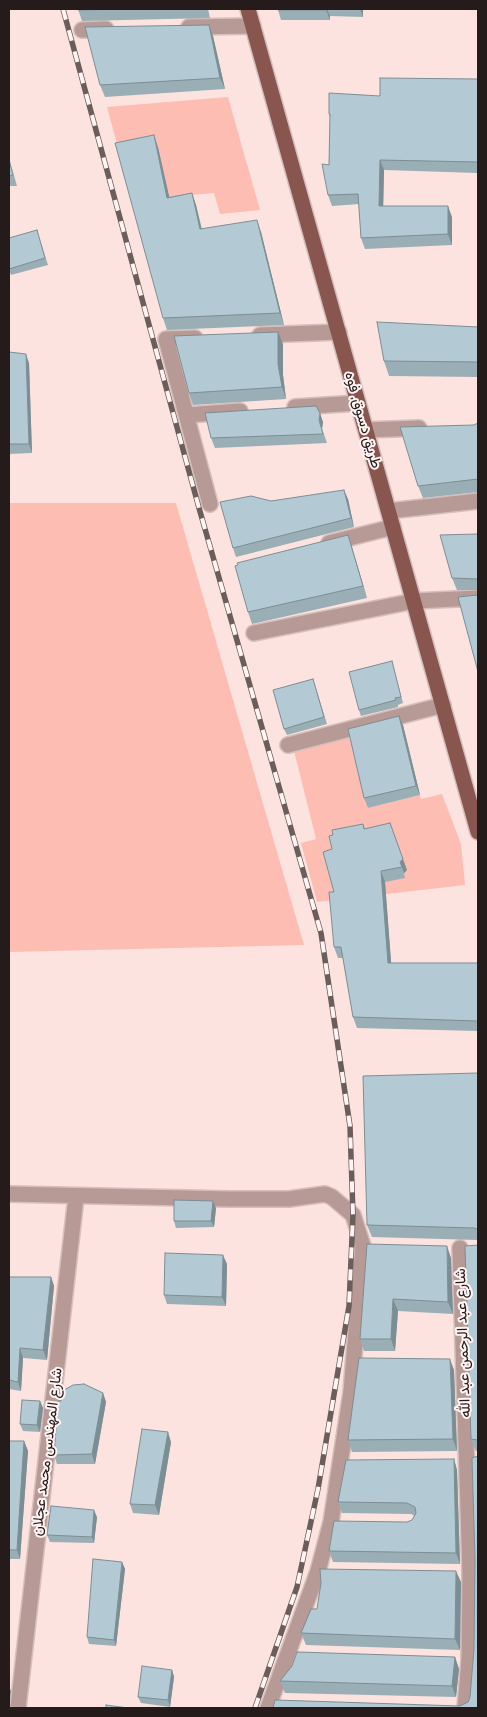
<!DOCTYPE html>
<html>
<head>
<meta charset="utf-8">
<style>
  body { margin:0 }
  #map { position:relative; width:487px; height:1717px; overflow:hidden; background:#fce3df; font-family:Quicksand,sans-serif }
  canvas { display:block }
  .frame { position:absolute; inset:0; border:10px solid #241b1a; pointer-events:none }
</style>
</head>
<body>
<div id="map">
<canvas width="487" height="1717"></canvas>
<div class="frame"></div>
</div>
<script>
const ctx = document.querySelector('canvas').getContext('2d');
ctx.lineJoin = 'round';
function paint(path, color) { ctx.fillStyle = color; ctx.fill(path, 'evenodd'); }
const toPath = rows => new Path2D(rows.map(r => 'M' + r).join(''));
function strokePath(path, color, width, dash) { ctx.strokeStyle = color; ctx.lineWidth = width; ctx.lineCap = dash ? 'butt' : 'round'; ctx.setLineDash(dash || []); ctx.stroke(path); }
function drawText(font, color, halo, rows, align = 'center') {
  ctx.font = font + ' Quicksand,Vazirmatn,sans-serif'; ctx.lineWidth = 4; ctx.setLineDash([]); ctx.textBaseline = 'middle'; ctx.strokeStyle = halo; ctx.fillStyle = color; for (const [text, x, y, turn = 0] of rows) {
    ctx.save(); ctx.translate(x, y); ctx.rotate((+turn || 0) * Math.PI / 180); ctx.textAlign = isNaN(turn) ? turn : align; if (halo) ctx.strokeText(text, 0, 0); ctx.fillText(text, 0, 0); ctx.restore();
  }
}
paint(toPath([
  [228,97,260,210,220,214,214,193,169,197,158,147,120,155,107,107],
  [9,503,176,503,304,945,9,952],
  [351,738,368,808,420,795,421,799,442,794,461,844,465,885,317,902,301,843,316,839,294,751]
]), '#fdbdb3');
const minor = toPath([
  [189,27,253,26],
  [82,30,106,29],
  [260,335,339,332],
  [195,338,166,339,210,504],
  [295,407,358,403],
  [187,415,240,411],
  [366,430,419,428],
  [389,511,478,501],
  [329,543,393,527],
  [254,633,414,601,478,598],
  [288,745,443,705],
  [10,1194,229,1199,289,1199,325,1194,332,1197,353,1215,363,1246,351,1392,331,1522,318,1571,268,1708],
  [460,1248,470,1573,469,1660,465,1708],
  [18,1708,76,1197]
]);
const major = toPath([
  [248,9,478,832]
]);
strokePath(minor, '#d5bfbc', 18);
strokePath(major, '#d5bfbc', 18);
strokePath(minor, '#b79995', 15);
strokePath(major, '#88564f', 15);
const rail = toPath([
  [63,9,199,508,321,933,350,1126,353,1215,349,1306,318,1489,297,1587,255,1708]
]);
strokePath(rail, '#6b5d5b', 5.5);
strokePath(rail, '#fff4f3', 4, [11]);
paint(toPath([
  [78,9,208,9,210,18,82,21],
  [279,9,363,9,363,17,330,16,330,20,281,20,278,10],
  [213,36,225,89,105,97,100,85],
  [478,79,478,173,384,170,383,206,452,217,452,245,365,249,361,238,359,204,332,206,328,195,330,118,329,114,380,96],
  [158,147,169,197,192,193,196,205,202,229,261,232,284,325,167,330,163,318],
  [9,158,17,186,9,186],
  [39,237,48,265,11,275,9,269],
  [478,327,478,377,389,376,384,361],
  [283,344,283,375,286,399,193,405,189,393],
  [9,352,29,363,32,453,9,454],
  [323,422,322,429,327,443,215,448,211,438],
  [478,423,478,492,423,498,418,486,474,425],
  [348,499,354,527,236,557,233,548,271,501],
  [478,534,478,590,457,590,452,578],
  [348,535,367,598,252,624,248,612],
  [392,661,403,703,398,705,398,707,361,716,359,710],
  [315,685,327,724,287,735,284,729],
  [403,725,420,795,368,808,364,798],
  [363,824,365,829,407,870,404,873,405,878,385,882,391,963,478,963,478,1031,357,1028,353,1017,343,958,338,958,334,947,334,892,332,849],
  [478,1073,478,1240,372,1237,367,1225],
  [216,1208,214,1227,176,1228,174,1221],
  [367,1244,451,1258,453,1314,398,1311,395,1351,364,1351,360,1339],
  [478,1245,478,1451,476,1451,471,1439],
  [227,1264,226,1306,167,1304,164,1295],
  [9,1277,51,1277,54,1286,47,1360,23,1358,21,1391,9,1389],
  [454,1370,457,1451,352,1452,348,1440],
  [103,1393,106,1402,95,1464,57,1464,54,1455,61,1401],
  [40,1401,43,1408,40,1432,23,1431,20,1424],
  [9,1441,24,1441,28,1451,20,1559,9,1559],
  [171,1442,159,1515,133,1513,130,1504],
  [454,1459,457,1470,460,1564,333,1562,329,1551,412,1520,415,1516,411,1514,342,1513,338,1502],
  [97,1517,94,1543,50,1542,47,1535],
  [122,1562,125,1569,116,1646,89,1644,87,1637],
  [461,1582,460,1650,306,1645,301,1633,317,1609],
  [455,1657,459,1669,456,1697,285,1693,280,1681],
  [172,1670,174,1677,170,1707,141,1703,138,1697]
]), '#9aaeb6');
paint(toPath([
  [326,9,327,9,330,16,330,20,326,10],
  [360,9,363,9,363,17],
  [209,25,213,36,225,89,220,78],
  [154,135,158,147,172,209,167,198],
  [380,160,384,170,383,217,379,206],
  [192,193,196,205,204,241,200,229],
  [448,206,452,217,452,245,448,234],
  [257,220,261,232,284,325,280,313],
  [278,332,283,344,283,375,286,399,282,387,278,364],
  [26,354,29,363,32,453,29,444],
  [320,413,323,422,322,429,327,443,319,420],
  [344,490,348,499,354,527,351,518],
  [348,535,352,547,367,598,363,586],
  [399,716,403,725,420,795,416,786],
  [390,823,407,870,404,873,400,862],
  [381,871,385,882,392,974,388,963],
  [213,1201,216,1208,214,1227,211,1221],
  [447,1246,451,1258,453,1314,448,1302],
  [223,1255,227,1264,226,1306,222,1297],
  [51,1277,54,1286,47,1360,43,1350],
  [393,1299,398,1311,395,1351,391,1339],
  [20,1348,23,1358,21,1391,18,1382],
  [450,1359,454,1370,457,1451,453,1439],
  [103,1393,106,1402,95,1464,92,1454],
  [40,1401,43,1408,40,1432,37,1425],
  [168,1432,171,1442,159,1515,155,1505],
  [24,1441,28,1451,20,1559,17,1550],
  [454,1459,457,1470,460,1564,456,1553],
  [94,1510,97,1517,94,1543,92,1537],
  [122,1562,125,1569,116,1646,114,1640],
  [456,1571,461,1582,460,1650,455,1639],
  [455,1657,459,1669,456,1697,452,1686],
  [172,1670,174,1677,170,1707,168,1700],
  [9,1686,11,1691,9,1708]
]), '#7d8d94');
const building = toPath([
  [78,9,128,9,78,10,78,9],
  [279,9,326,9,326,10,278,10,279,9],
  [209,25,220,78,100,85,85,27,209,25],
  [380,78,478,79,478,162,380,160,379,206,448,206,448,234,361,238,358,194,328,195,322,164,329,165,330,114,329,114,329,93,380,96,380,78],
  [154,135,167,198,192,193,200,229,257,220,280,313,163,318,115,143,154,135],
  [9,160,13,175,9,176,9,160],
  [37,230,45,258,9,269,9,238,37,230],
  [377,322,478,327,478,362,384,361,377,322],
  [278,332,278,364,282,387,189,393,174,336,278,332],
  [9,352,26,354,29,444,9,444,9,352],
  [316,406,320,413,319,420,323,434,211,438,205,413,316,406],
  [478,423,478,479,418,486,400,427,474,425,478,423],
  [344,490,351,518,233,548,220,502,251,496,271,501,344,490],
  [478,534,478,579,452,578,440,535,478,534],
  [348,535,363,586,248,612,235,566,238,565,237,563,348,535],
  [478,595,478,672,458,597,478,595],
  [392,661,401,697,395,698,396,700,359,710,349,672,392,661],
  [313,679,324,717,284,729,273,690,313,679],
  [399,716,416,786,364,798,348,729,399,716],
  [390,823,403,859,400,862,402,867,381,871,388,963,478,963,478,1021,353,1017,341,947,334,947,329,892,334,892,323,852,332,849,329,836,333,835,332,830,363,824,364,829,390,823],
  [478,1073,478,1229,474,1228,367,1225,363,1076,478,1073],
  [174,1200,213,1201,211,1221,174,1221,174,1200],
  [367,1244,447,1246,448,1302,393,1299,391,1339,360,1339,367,1244],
  [478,1245,478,1440,471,1439,465,1246,478,1245],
  [165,1253,223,1255,222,1297,164,1295,165,1253],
  [9,1277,51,1277,43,1350,20,1348,18,1382,9,1380,9,1277],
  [359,1358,450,1359,453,1439,348,1440,359,1358],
  [84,1384,103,1393,92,1454,54,1455,58,1401,61,1401,64,1390,73,1385,84,1384],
  [22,1400,40,1401,37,1425,20,1424,22,1400],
  [142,1429,168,1432,155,1505,130,1504,142,1429],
  [9,1441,24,1441,17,1550,9,1550,9,1441],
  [478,1456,478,1708,273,1708,275,1700,460,1706,468,1702,470,1697,474,1649,475,1561,472,1458,478,1456],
  [454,1459,456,1553,329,1551,334,1521,407,1522,412,1520,416,1513,415,1507,407,1503,338,1502,346,1460,454,1459],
  [51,1506,94,1510,92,1537,47,1535,51,1506],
  [93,1559,122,1562,114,1640,87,1637,93,1559],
  [320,1569,456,1571,455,1639,301,1633,311,1609,317,1609,321,1583,320,1569],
  [297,1652,455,1657,452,1686,280,1681,292,1666,297,1652],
  [142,1666,172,1670,168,1700,138,1697,142,1666],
  [106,1705,128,1708,106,1708,106,1705]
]);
paint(building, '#b3cad4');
strokePath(building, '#7d8d94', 1);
drawText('15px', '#241b1a', '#fff4f3', [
  ["طريق دسوق, فوه",363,420,74],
  ["شارع عبد الرحمن عبد الله",463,1343,-92],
  ["شارع المهندس محمد عجلان",47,1452,-83]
]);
</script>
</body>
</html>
